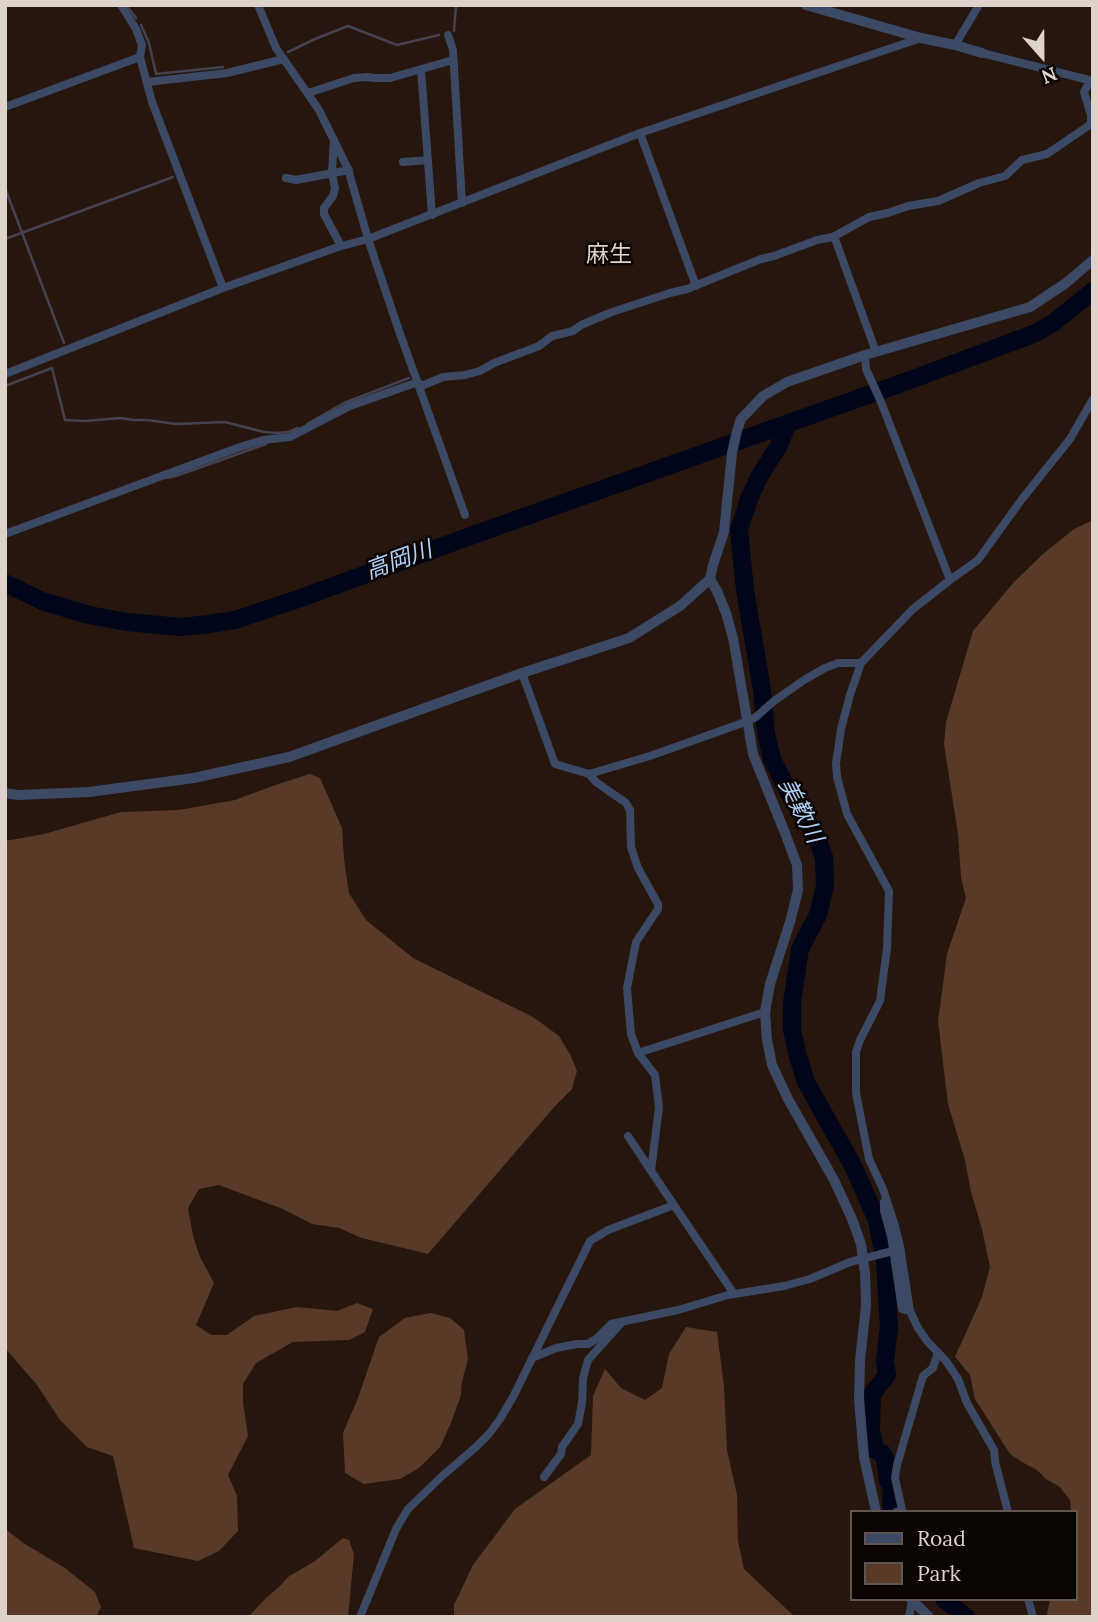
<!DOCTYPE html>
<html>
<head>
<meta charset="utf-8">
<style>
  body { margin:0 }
  #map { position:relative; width:1098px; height:1622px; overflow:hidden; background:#26160d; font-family:Lora,serif }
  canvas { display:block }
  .frame { position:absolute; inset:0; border:7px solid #ded2cb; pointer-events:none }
  .legend { position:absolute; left:850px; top:1510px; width:228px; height:91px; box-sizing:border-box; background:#0a0402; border:2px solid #5f5652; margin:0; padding:9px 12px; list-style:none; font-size:21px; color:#ded2cb }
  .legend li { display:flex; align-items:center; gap:14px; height:35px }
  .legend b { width:35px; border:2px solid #5f5652 }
  .north { position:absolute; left:1007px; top:21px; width:70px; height:70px; -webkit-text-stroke:5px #0a0402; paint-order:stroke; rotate:159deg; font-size:19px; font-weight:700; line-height:28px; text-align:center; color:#ded2cb }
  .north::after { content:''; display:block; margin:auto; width:24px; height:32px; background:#ded2cb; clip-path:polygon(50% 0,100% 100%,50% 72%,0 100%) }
</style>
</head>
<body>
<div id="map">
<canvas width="1098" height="1622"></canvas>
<div class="frame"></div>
<ul class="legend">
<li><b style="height:9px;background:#3b4965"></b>Road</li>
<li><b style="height:19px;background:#593a28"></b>Park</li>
</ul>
<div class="north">N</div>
</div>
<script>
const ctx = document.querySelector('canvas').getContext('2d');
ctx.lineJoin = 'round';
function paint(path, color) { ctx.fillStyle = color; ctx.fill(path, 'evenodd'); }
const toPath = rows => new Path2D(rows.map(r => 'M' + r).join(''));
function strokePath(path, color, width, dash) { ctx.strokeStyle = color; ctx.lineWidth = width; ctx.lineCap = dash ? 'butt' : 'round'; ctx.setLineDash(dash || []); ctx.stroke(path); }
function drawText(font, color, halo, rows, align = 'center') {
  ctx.font = font + ' Lora,"Noto Sans JP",serif'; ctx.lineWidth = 5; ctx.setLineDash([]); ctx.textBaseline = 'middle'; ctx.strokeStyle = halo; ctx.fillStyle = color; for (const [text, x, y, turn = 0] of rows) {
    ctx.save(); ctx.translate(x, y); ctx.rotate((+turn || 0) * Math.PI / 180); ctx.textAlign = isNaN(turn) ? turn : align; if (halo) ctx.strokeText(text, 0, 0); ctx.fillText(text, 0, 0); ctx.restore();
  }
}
paint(toPath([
  [1093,520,1093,1617,1048,1617,1047,1614,1050,1599,1075,1599,1075,1512,1071,1512,1070,1500,1060,1487,1046,1479,1037,1470,1022,1462,1010,1454,975,1399,970,1375,955,1357,982,1297,990,1267,982,1229,971,1192,965,1160,948,1104,938,1021,947,954,966,898,961,878,958,834,944,744,946,722,973,631,1014,582,1043,554,1074,529],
  [310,774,320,778,342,828,344,859,349,893,366,920,413,958,533,1017,559,1036,571,1056,577,1071,572,1089,555,1106,428,1254,362,1238,339,1228,312,1224,283,1209,219,1185,199,1189,188,1208,193,1236,200,1257,214,1283,196,1325,211,1335,227,1335,254,1316,297,1307,337,1311,357,1303,373,1309,365,1332,349,1340,293,1342,256,1363,243,1384,243,1402,248,1436,228,1475,237,1496,238,1531,219,1551,198,1561,134,1548,113,1456,87,1447,60,1420,37,1385,5,1348,5,841,44,834,121,812,179,810,235,800,278,784],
  [431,1313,450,1318,464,1330,468,1359,462,1381,461,1395,451,1423,440,1447,419,1468,400,1479,364,1484,345,1473,343,1433,358,1398,379,1337,405,1318],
  [686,1327,717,1332,724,1386,727,1450,737,1495,738,1541,744,1569,795,1617,454,1617,454,1605,473,1565,515,1509,591,1455,593,1396,605,1369,621,1388,645,1400,662,1388,669,1354],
  [5,1529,25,1544,65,1568,95,1592,101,1607,96,1617,5,1617],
  [343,1538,349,1540,354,1554,348,1617,248,1617,266,1598,280,1586,288,1577,315,1561]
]), '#593a28');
strokePath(toPath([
  [126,5,136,18],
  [141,25,149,43,156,74,223,67],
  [454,31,456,5],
  [288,52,315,39,348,26,397,45,439,35],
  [5,188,64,343],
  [5,239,173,177],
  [5,386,52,368,65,420,85,421,121,418,133,420,147,420,176,424,225,422,264,432,277,433,288,432,298,428],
  [307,424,344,403,409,378],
  [167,478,176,476,266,444]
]), '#43424e', 2.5);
strokePath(toPath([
  [788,423,778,447,759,477,749,499,739,530,745,590,762,690,766,733,772,759,791,797,815,834,824,857,825,886,818,915,800,949,792,1003,792,1030,798,1056,806,1082,852,1164,877,1220,885,1262,889,1327,885,1361,887,1375,872,1394,871,1431,875,1450,882,1453,885,1459,888,1481,892,1488,891,1504,893,1512],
  [5,583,42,601,89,615,127,622,181,627,209,624,235,620,298,599,476,534,913,379,1036,333,1053,323,1093,291],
  [944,1599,966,1617]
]), '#000519', 18);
strokePath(toPath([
  [121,5,136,29,142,45,140,57,152,102,223,288],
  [258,5,276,48,319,110,348,169,368,239,398,328,465,515],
  [448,35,453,50,462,203],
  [955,45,979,5],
  [982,53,1093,81],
  [421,69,432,215],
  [147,82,227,73,284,59],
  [308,93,354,78,367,77,374,78,390,78,453,60],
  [5,107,140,57],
  [640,133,696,286],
  [334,140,332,173,335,189,333,196,324,208,324,214,341,246],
  [403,162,428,160],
  [286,178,296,180,349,170],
  [834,236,876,352],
  [865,355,866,369,881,402,950,580],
  [5,374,223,288,338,247,368,239,640,133,921,38],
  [419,387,443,377,465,375,480,371,494,363,539,346,552,336,573,331,581,325,612,312,670,293,687,289,761,259,774,256,817,240,833,237,869,217,888,213,908,206,938,201,979,183,1005,176,1022,160,1047,154,1091,124,1091,115,1084,92,1090,81],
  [5,534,240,447,263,440,290,437,350,406,418,382],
  [522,673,555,764,589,774,650,756,748,721,756,717,774,701,804,680,825,668,838,663,861,663],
  [589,774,596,782,626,803,630,810,631,847,638,868,658,904,658,909,636,942,627,988,631,1034,638,1053,655,1075,659,1107,651,1171,734,1294],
  [638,1053,765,1012],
  [628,1136,651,1171],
  [884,1202,884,1211,891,1236,902,1309,910,1311],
  [532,1358,556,1348,577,1344,588,1344,596,1339,611,1324,678,1310,728,1295,784,1286,810,1279,850,1262,893,1251],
  [544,1477,561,1454,562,1447,578,1424,582,1403,583,1378,588,1360,622,1322],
  [896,1512,902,1510,895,1478,897,1465,923,1376,933,1368,938,1352],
  [1008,1512,995,1462,994,1450,967,1403,958,1379,946,1361,927,1341,918,1328,910,1311,900,1246,895,1226,883,1189,869,1159,856,1093,856,1052,860,1040,880,1001,887,948,889,891,847,814,837,777,836,764,841,729,850,695,861,663,913,609,950,580,978,560,1022,499,1070,439,1093,399],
  [1028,1599,1033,1617],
  [360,1617,396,1529,408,1509,441,1477,476,1447,489,1434,500,1419,513,1397,590,1241,608,1230,674,1205],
  [909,1617,912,1601]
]), '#3b4965', 8);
strokePath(toPath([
  [806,5,921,38,955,45,982,53],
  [710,579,717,591,726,613,733,638,753,754,785,833,797,865,798,890,790,922,770,984,765,1012,767,1040,772,1065,788,1099,834,1180,852,1219,861,1244,865,1273,866,1305,860,1361,859,1399,864,1457,876,1512],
  [5,793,18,795,89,792,194,778,289,757,522,673,629,638,680,606,710,579,713,565,724,532,732,453,737,431,741,419,763,396,787,382,865,355,1030,307,1066,283,1093,260],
  [911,1599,929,1617]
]), '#3b4965', 10);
drawText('23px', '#ded2cb', '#0a0402', [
  ["麻生",609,255]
]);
drawText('italic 23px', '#afd0f8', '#0a0402', [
  ["高岡川",399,561,-20],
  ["美歎川",800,811,63]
]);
</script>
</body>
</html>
